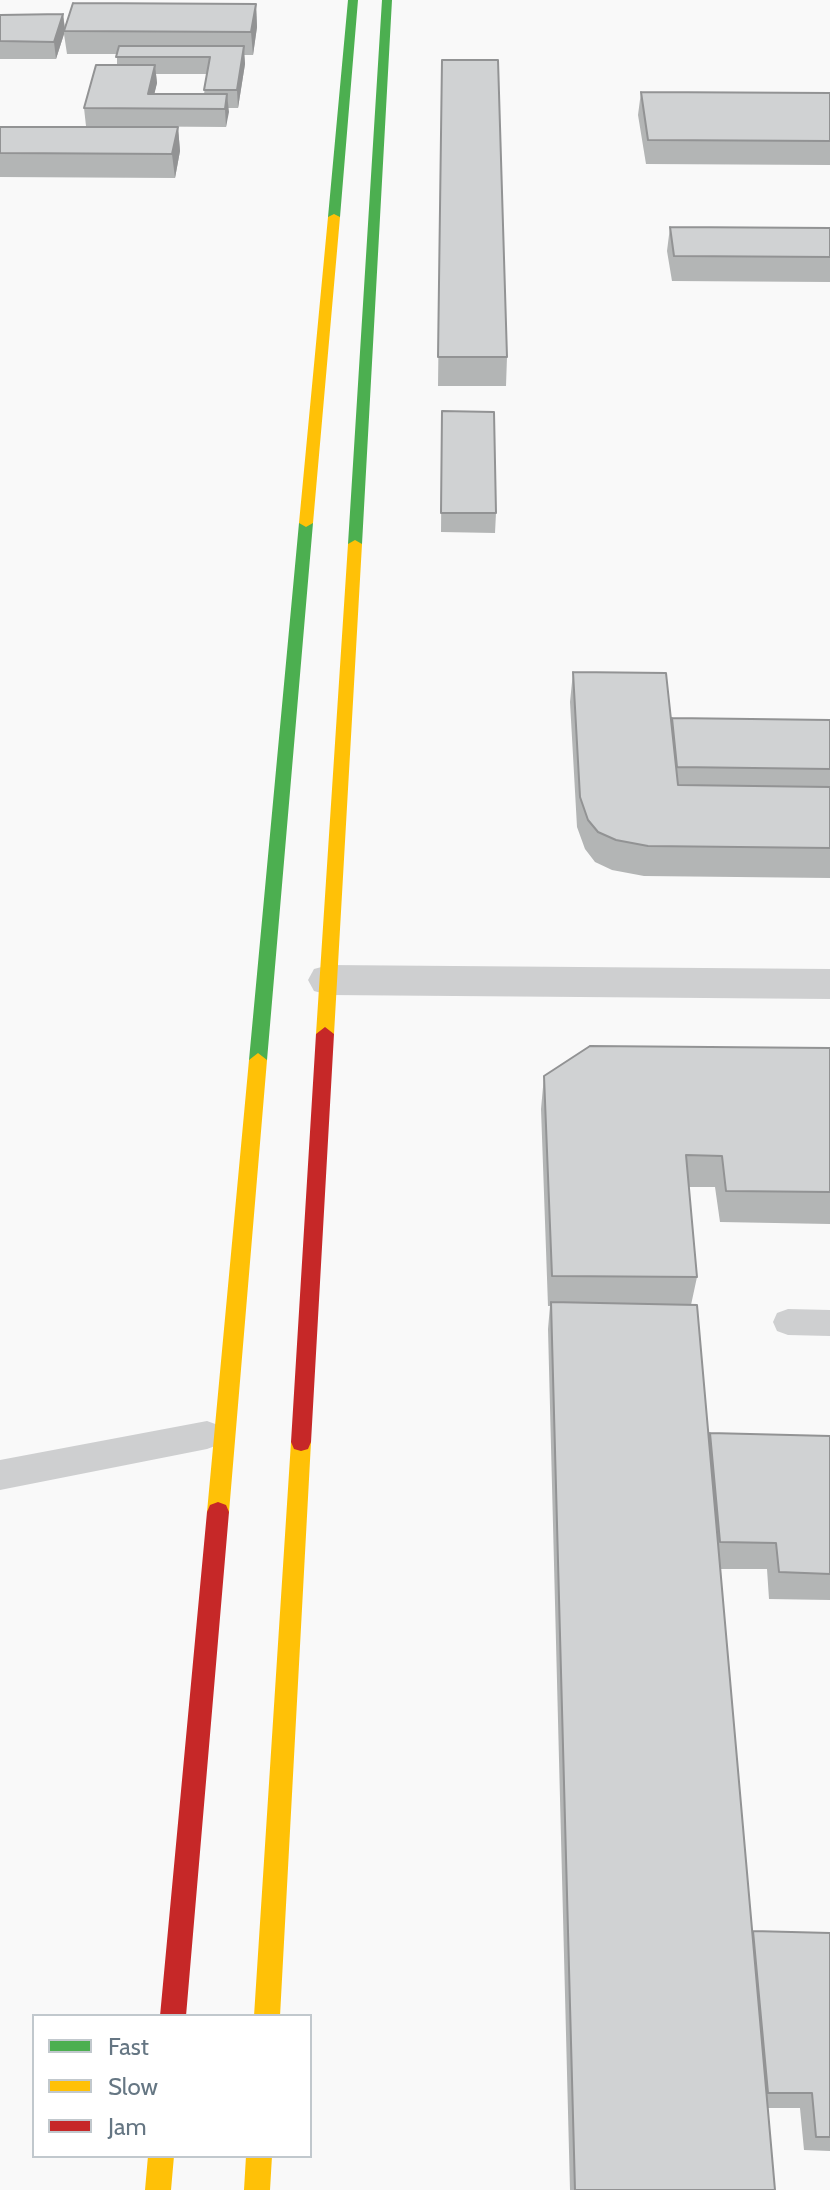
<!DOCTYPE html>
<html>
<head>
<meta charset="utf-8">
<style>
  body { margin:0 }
  #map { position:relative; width:830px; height:2190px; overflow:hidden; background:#f9f9f9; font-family:Cabin,sans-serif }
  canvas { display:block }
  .legend { position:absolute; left:32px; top:2014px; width:280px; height:144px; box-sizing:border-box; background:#fff; border:2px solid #c1c8cd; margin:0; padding:10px 14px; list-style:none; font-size:24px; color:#657683 }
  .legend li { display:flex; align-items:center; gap:16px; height:40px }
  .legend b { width:40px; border:2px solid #c1c8cd }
</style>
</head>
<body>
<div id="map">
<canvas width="830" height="2190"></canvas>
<ul class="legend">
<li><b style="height:10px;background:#4caf50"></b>Fast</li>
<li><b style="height:10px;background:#ffc107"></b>Slow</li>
<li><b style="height:10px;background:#c62828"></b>Jam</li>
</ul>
</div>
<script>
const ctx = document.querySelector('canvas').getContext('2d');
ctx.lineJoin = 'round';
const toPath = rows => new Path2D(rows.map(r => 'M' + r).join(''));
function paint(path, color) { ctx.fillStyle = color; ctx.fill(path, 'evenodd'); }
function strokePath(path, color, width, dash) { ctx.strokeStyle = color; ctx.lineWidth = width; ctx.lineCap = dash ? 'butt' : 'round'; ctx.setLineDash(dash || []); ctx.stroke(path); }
paint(toPath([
  [788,1309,830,1310,830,1336,788,1335,777,1331,773,1322,777,1313,788,1309],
  [207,1421,218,1425,223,1435,218,1445,207,1449,0,1490,0,1460,207,1421]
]), '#cecfd0');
paint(toPath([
  [329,965,830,969,830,999,329,995,314,991,308,980,314,969,329,965]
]), '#cecfd0');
paint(toPath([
  [348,0,358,0,340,217,334,220,328,217,348,0],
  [382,0,392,0,362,544,355,548,348,544,382,0],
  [306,519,313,523,267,1060,258,1067,249,1060,299,523,306,519]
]), '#4caf50');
paint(toPath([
  [334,214,340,217,313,523,306,527,299,523,328,217,334,214],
  [355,540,362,544,334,1034,325,1041,316,1034,348,544,355,540],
  [258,1053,267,1060,229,1512,226,1519,218,1522,210,1519,207,1512,249,1060,258,1053],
  [301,1433,308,1435,311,1442,280,2016,254,2016,291,1442,294,1435,301,1433],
  [148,2156,174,2156,171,2190,145,2190,148,2156],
  [246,2156,272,2156,270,2190,244,2190,246,2156]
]), '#ffc107');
paint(toPath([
  [325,1027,334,1034,311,1442,308,1449,301,1451,294,1449,291,1442,316,1034,325,1027],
  [218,1502,226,1505,229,1512,186,2016,160,2016,207,1512,210,1505,218,1502]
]), '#c62828');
paint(toPath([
  [256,4,257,27,253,55,244,55,245,64,238,108,228,108,226,127,86,126,84,108,117,65,117,54,67,54,64,34,56,59,0,59,0,15,63,14,65,28],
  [156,74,207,74,204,94,154,94,157,83],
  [442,60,507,357,506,386,438,386],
  [641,92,830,93,830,165,646,164,638,115],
  [0,127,178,127,180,151,175,178,0,177],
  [670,227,830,228,830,282,672,281,667,251],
  [442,411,496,513,495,533,441,532],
  [573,672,671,722,830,720,830,878,644,876,612,870,595,862,585,849,577,827,570,702],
  [830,1048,830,1224,720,1222,715,1187,688,1187,697,1277,691,1305,709,1436,830,1436,830,1600,769,1599,767,1569,720,1569,752,1932,830,1933,830,2151,804,2150,800,2108,768,2108,775,2190,570,2190,548,1329,550,1306,548,1306,541,1109,544,1076]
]), '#b3b5b5');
paint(toPath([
  [256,4,257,27,253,55,251,32],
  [63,14,65,31,64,31,64,34,56,59,54,42],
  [244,46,245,64,238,108,237,90],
  [155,65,157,83,151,108,148,94],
  [227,94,229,112,226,127,225,109],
  [178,127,180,151,175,178,172,154]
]), '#929394');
const building = toPath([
  [73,3,256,4,251,32,64,31,73,3],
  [63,14,54,42,0,41,0,15,63,14],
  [119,46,244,46,237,90,204,90,210,57,116,57,119,46],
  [442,60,498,60,507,357,438,357,442,60],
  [96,65,155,65,148,94,227,94,225,109,84,108,96,65],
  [641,92,830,93,830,141,648,140,641,92],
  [0,127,178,127,172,154,0,153,0,127],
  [670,227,830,228,830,257,674,256,670,227],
  [442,411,494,412,496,513,441,513,442,411],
  [573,672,666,673,678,785,830,787,830,848,648,846,616,840,598,832,588,820,580,797,573,672],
  [672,718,830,720,830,769,677,767,672,718],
  [590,1046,830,1048,830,1192,726,1191,722,1156,686,1155,697,1277,552,1276,544,1076,590,1046],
  [551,1302,697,1305,775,2190,575,2190,551,1302],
  [710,1433,830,1436,830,1574,779,1572,776,1543,720,1542,710,1433],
  [753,1931,830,1933,830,2137,816,2137,812,2093,768,2093,753,1931]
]);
paint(building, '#d0d2d3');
strokePath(building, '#929394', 2);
</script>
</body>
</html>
